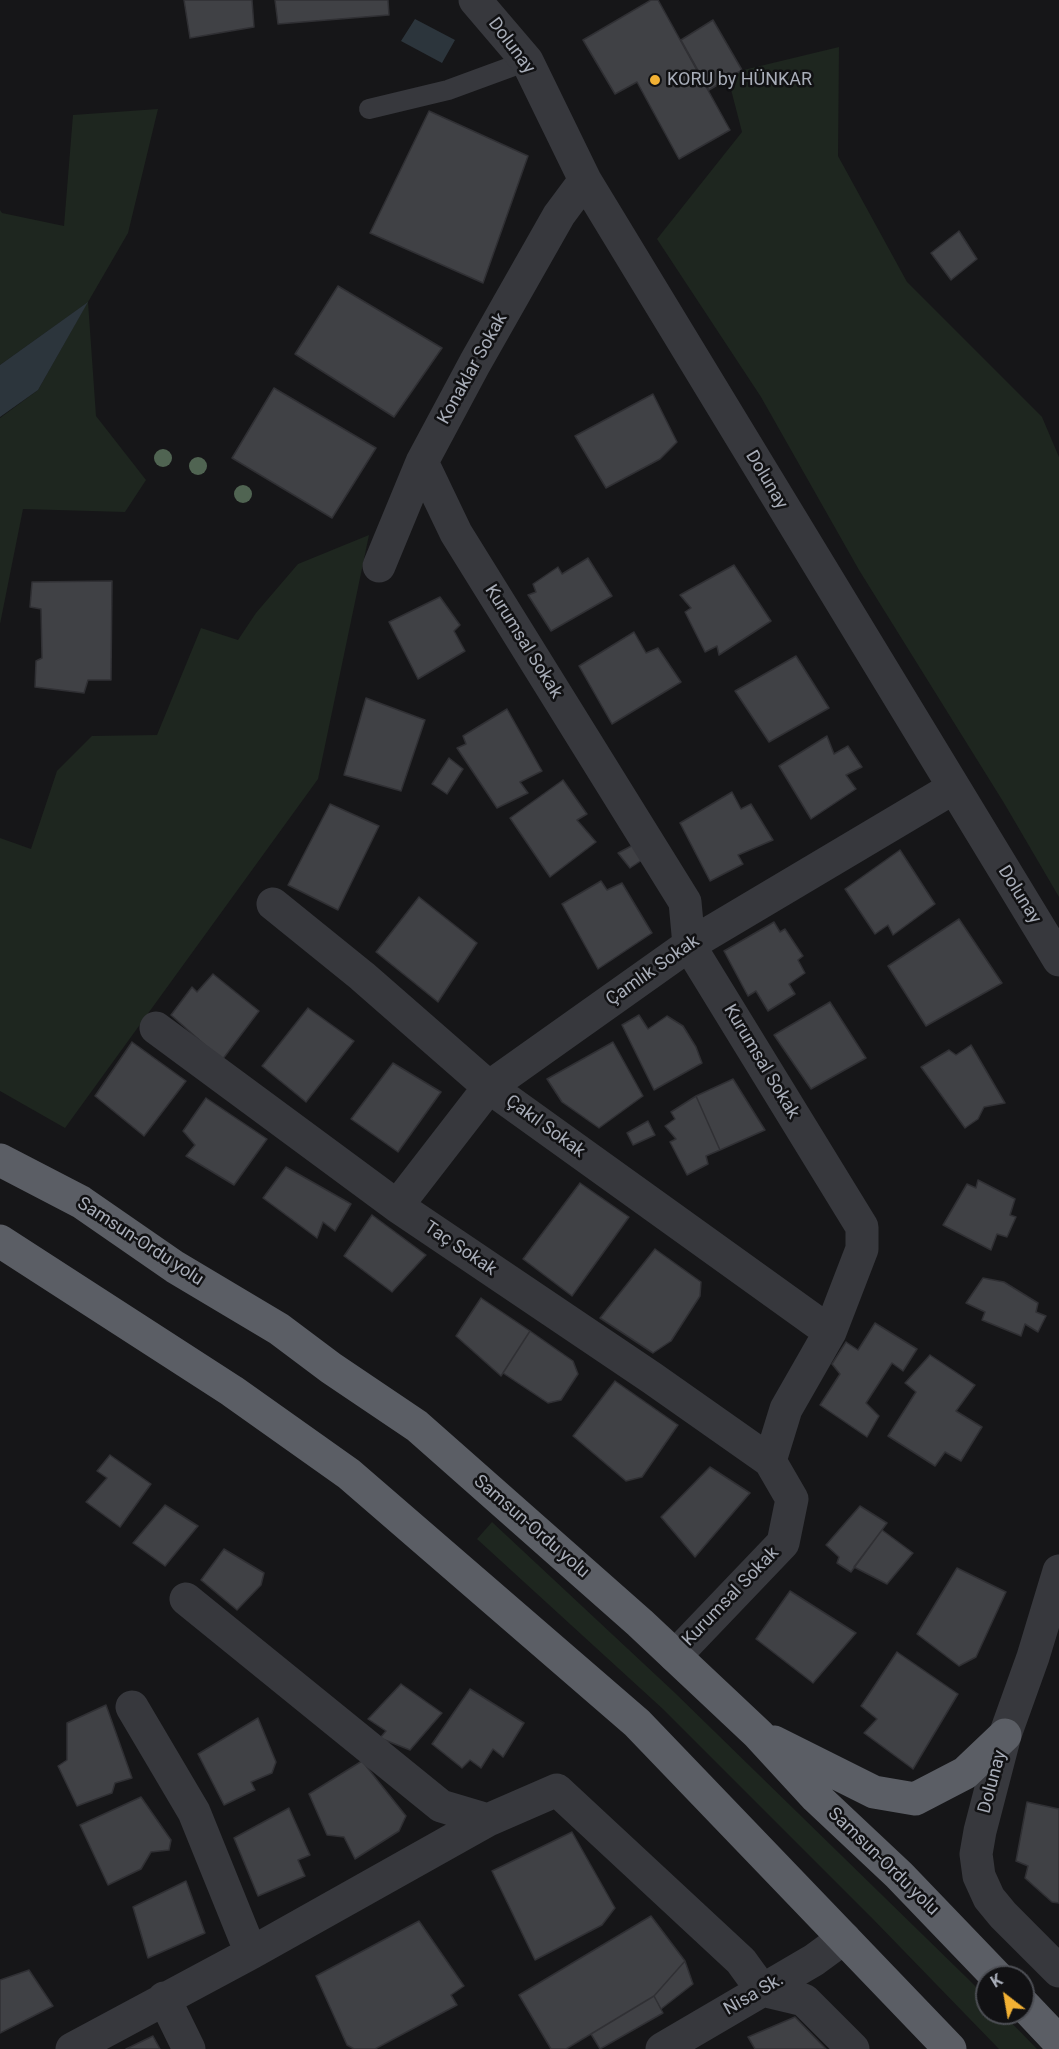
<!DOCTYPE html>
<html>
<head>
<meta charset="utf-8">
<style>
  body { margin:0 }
  #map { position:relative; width:1059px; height:2049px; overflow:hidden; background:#161618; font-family:Roboto,sans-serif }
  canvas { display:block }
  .north { position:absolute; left:975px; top:1965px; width:60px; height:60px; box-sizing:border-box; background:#111113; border:2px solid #4d4f55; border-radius:50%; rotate:329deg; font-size:16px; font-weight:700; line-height:24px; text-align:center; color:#a8adb8 }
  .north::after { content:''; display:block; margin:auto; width:21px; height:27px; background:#f2b134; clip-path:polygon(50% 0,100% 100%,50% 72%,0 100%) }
</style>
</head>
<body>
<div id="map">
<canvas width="1059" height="2049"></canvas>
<div class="north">K</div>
</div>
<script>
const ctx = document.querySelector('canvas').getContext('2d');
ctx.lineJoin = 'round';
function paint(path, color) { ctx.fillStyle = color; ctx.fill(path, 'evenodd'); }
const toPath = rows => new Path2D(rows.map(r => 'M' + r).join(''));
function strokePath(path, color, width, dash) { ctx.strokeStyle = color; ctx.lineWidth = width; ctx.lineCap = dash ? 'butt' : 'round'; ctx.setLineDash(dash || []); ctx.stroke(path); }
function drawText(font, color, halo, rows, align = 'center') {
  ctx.font = font + ' Roboto,sans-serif'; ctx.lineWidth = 5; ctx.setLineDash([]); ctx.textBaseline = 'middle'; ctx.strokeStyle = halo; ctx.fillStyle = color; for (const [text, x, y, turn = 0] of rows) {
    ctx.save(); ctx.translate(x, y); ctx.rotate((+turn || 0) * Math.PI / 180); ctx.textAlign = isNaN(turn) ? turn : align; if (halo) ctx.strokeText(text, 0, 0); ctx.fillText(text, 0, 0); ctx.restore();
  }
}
paint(toPath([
  [839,47,838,156,907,282,1042,417,1059,457,1059,897,1004,803,859,570,761,397,657,239,742,132,727,74],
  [158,109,128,233,88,302,96,416,146,480,125,512,23,509,0,624,0,418,38,390,87,303,0,365,0,210,2,213,64,226,73,115],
  [369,535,318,779,65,1128,0,1091,0,838,31,849,57,771,92,736,157,735,201,628,238,640,256,613,298,564],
  [492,1522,674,1692,965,1976,987,1998,987,2013,1002,2013,1037,2049,999,2049,871,1917,664,1710,477,1539]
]), '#1e261f');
paint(toPath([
  [415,19,455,40,442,63,401,41],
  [88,302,38,390,0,417,0,365]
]), '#2c353c');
const building = toPath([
  [184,0,252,0,254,27,190,38,184,0],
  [275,0,388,0,389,15,278,24,275,0],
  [651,0,658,0,730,130,679,159,637,82,615,94,583,40,651,0],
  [713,20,742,70,709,90,681,40,713,20],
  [429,111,528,156,483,283,370,233,429,111],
  [959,231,977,259,951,280,931,253,959,231],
  [338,286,442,348,394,417,295,354,338,286],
  [274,388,376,448,332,518,232,458,274,388],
  [653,394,677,442,660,459,606,488,575,436,653,394],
  [588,558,612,596,551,631,528,595,536,592,533,584,558,567,562,574,588,558],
  [734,565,771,621,719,655,717,646,705,652,685,612,691,608,680,595,734,565],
  [112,581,111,680,88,680,84,693,35,687,36,661,42,658,41,609,30,607,32,582,112,581],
  [440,597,460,625,454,631,465,651,418,679,389,622,440,597],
  [634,632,646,653,658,648,681,682,612,724,579,666,634,632],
  [796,656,829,708,769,742,735,691,796,656],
  [366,698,425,720,401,791,344,775,366,698],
  [507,709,542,771,520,782,528,793,497,808,457,748,466,744,463,736,507,709],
  [827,736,834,754,848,746,862,767,846,775,856,789,811,819,779,766,827,736],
  [449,758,463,769,447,794,432,784,449,758],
  [563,780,587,814,577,820,596,842,550,877,510,818,563,780],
  [732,792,741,809,751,804,773,840,738,855,743,864,710,881,680,823,732,792],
  [330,804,379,826,338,910,288,885,330,804],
  [639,842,648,856,630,868,618,853,639,842],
  [900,850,935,904,893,935,888,925,875,934,845,889,900,850],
  [601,881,607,890,622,883,652,933,598,969,562,904,601,881],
  [419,897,477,943,438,1002,376,952,419,897],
  [959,919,1002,983,926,1026,888,966,959,919],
  [774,922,780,932,785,929,803,956,798,960,805,973,789,984,795,994,768,1011,756,991,748,996,724,951,774,922],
  [213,974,259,1011,222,1060,171,1015,192,987,197,992,213,974],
  [830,1002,866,1058,811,1089,774,1035,830,1002],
  [308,1008,354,1041,306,1102,262,1066,308,1008],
  [639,1015,648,1029,667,1016,683,1026,696,1047,702,1063,654,1090,622,1025,639,1015],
  [132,1042,186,1081,144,1136,95,1096,132,1042],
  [613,1042,643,1096,599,1128,562,1102,547,1079,613,1042],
  [971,1045,1005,1103,984,1107,978,1119,965,1128,921,1067,949,1050,956,1055,971,1045],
  [393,1063,441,1092,398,1152,351,1119,393,1063],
  [733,1079,765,1130,720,1150,696,1096,733,1079],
  [696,1096,720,1150,706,1156,708,1164,687,1175,670,1142,676,1139,665,1126,675,1119,671,1112,696,1096],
  [206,1098,267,1139,234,1185,186,1156,195,1145,183,1131,206,1098],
  [648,1121,655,1135,633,1145,627,1133,648,1121],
  [286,1167,351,1204,335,1231,323,1222,317,1238,263,1198,286,1167],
  [978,1180,1015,1199,1010,1215,1016,1217,1007,1237,997,1234,991,1250,943,1225,967,1184,976,1188,978,1180],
  [580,1183,629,1217,572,1296,523,1259,580,1183],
  [372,1215,426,1255,392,1292,344,1256,372,1215],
  [655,1249,701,1282,700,1296,671,1341,653,1353,600,1318,655,1249],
  [983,1278,1004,1282,1038,1303,1036,1312,1046,1316,1038,1332,1025,1324,1021,1336,982,1320,985,1312,966,1303,983,1278],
  [481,1298,530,1331,501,1376,456,1336,481,1298],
  [875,1323,917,1349,903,1371,892,1363,866,1403,879,1416,867,1437,820,1405,840,1374,832,1364,846,1342,858,1350,875,1323],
  [530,1331,573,1361,578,1374,561,1400,548,1403,503,1373,530,1331],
  [930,1355,975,1385,956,1411,982,1427,961,1461,945,1452,935,1466,888,1436,916,1392,905,1383,930,1355],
  [615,1381,678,1425,642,1477,626,1481,573,1436,615,1381],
  [110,1455,151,1484,120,1527,86,1502,107,1478,97,1471,110,1455],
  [710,1467,750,1493,695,1557,661,1517,710,1467],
  [165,1505,198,1526,165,1566,133,1543,165,1505],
  [860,1506,887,1523,851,1572,837,1563,839,1557,826,1545,860,1506],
  [882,1530,913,1553,887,1584,854,1567,882,1530],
  [224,1549,264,1573,261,1585,237,1610,201,1580,224,1549],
  [957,1568,1006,1592,976,1657,959,1666,917,1634,957,1568],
  [790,1591,856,1633,813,1683,756,1639,790,1591],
  [897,1652,958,1694,913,1769,864,1733,877,1719,861,1706,897,1652],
  [401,1684,442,1713,410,1750,380,1738,386,1731,368,1719,401,1684],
  [470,1689,524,1723,503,1757,493,1749,481,1768,470,1760,462,1768,432,1744,470,1689],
  [106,1705,132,1778,115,1783,112,1793,77,1806,58,1766,67,1760,67,1723,106,1705],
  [258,1718,276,1762,272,1773,251,1782,255,1790,224,1805,198,1754,258,1718],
  [362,1761,406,1816,399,1831,355,1859,344,1837,327,1835,309,1794,362,1761],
  [141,1797,171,1840,169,1850,151,1852,141,1869,108,1885,80,1825,141,1797],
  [1027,1802,1059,1809,1059,1903,1052,1902,1025,1878,1028,1866,1016,1861,1027,1802],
  [289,1808,310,1855,298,1860,305,1876,258,1896,234,1838,289,1808],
  [572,1832,615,1908,602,1925,535,1960,492,1871,572,1832],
  [186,1881,205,1933,148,1958,133,1907,186,1881],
  [651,1916,685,1961,654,1996,566,2049,551,2049,519,1995,651,1916],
  [419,1921,464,1986,451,1995,457,2005,375,2049,354,2049,347,2045,316,1976,419,1921],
  [685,1961,693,1984,661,2009,654,1996,685,1961],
  [29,1970,53,2006,0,2033,0,1980,29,1970],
  [654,1996,663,2013,600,2049,591,2034,654,1996],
  [795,2017,826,2049,755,2049,748,2037,795,2017],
  [153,2036,160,2049,126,2049,153,2036]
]);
paint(building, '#404145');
strokePath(building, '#303034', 1.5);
strokePath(toPath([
  [369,109,448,90,527,61]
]), '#37383d', 20);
strokePath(toPath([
  [475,0,527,61,585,180,1059,960],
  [422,462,456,533,685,902,689,945,862,1227,862,1249,830,1332,786,1409,770,1461,792,1499,783,1543,675,1656],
  [379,566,422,462,475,363,559,215,585,180],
  [273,904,362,976,489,1087,830,1332],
  [156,1028,397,1206,652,1378,770,1461],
  [397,1206,489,1087,689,945,953,788],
  [1059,1571,1033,1657,1005,1735,980,1831,976,1854,979,1876,989,1898,1003,1915,1059,1971],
  [186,1599,441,1806,488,1820],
  [132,1707,194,1812,251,1953],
  [164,1998,189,2049],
  [72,2049,251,1953,488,1820,557,1790,741,1961,762,1990,804,2000,853,2049],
  [662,2049,814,1960,844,1938]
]), '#37383d', 33);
strokePath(toPath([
  [0,1160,81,1202,175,1267,279,1329,331,1368,417,1426,640,1623,758,1734,816,1797,899,1875,997,1977],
  [0,1241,232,1391,349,1474,637,1723,950,2049],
  [774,1742,874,1792,915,1799,965,1773,1005,1735],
  [1023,2004,1059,2042]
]), '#5b5e65', 33);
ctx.fillStyle = '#506452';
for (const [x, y] of [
  [163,458],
  [198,466],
  [243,494]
]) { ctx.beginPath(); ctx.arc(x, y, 9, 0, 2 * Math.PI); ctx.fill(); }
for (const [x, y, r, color] of [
  [655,80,6,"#f2b134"]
]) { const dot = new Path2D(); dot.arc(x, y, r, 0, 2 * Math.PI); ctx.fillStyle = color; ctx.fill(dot); strokePath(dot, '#111113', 2); }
drawText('18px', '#a8adb8', '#111113', [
  ["Dolunay",511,46,53],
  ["Konaklar Sokak",473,369,-61],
  ["Dolunay",766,480,59],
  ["Kurumsal Sokak",523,642,58],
  ["Dolunay",1019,895,58],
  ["Çamlık Sokak",653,971,-35],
  ["Kurumsal Sokak",761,1062,59],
  ["Çakıl Sokak",545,1127,36],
  ["Samsun-Ordu yolu",140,1242,33],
  ["Taç Sokak",460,1249,34],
  ["Samsun-Ordu yolu",531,1527,41],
  ["Kurumsal Sokak",731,1597,-46],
  ["Dolunay",993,1782,-75],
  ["Samsun-Ordu yolu",883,1862,44],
  ["Nisa Sk.",754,1995,-30]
]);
drawText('18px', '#a8adb8', '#111113', [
  ["KORU by HÜNKAR",667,80]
], 'left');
</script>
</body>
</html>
